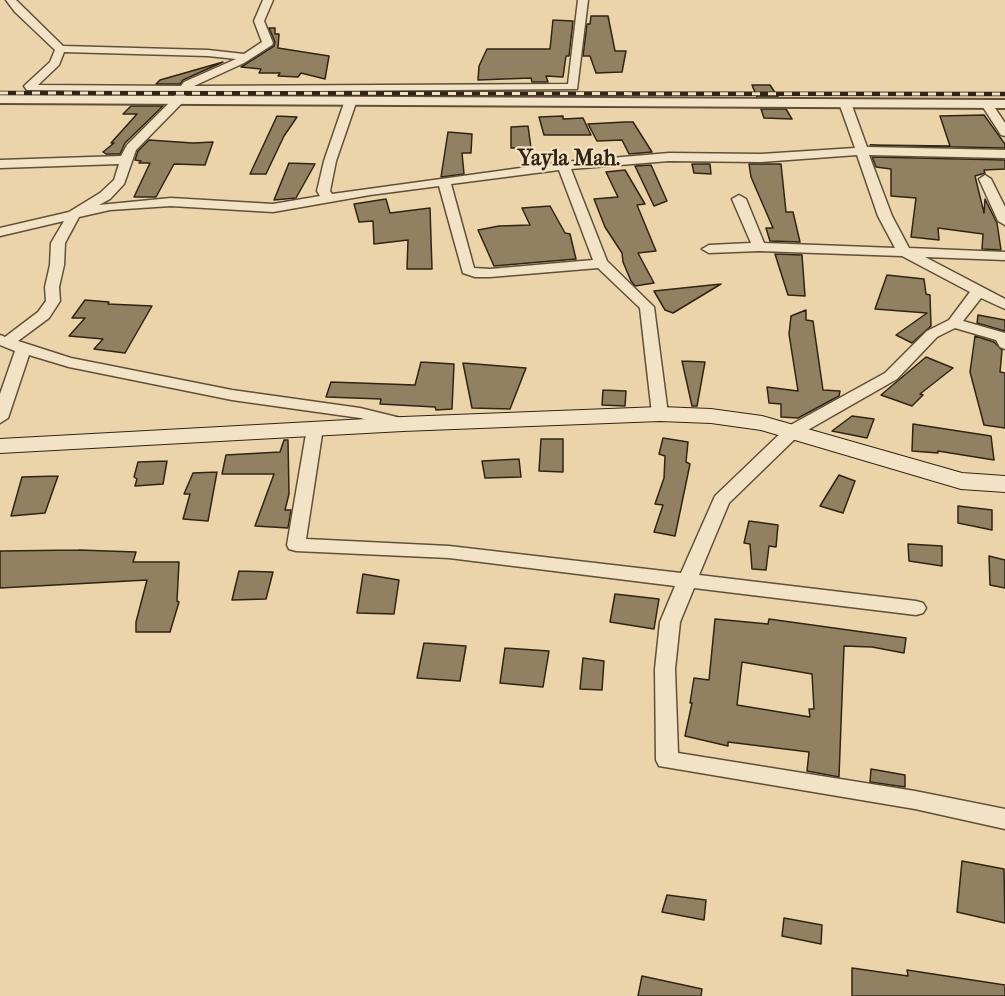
<!DOCTYPE html>
<html>
<head>
<meta charset="utf-8">
<style>
  body { margin:0 }
  canvas { display:block; background:#ebd4a9 }
</style>
</head>
<body>
<canvas width="1005" height="996"></canvas>
<script>
const ctx = document.querySelector('canvas').getContext('2d');
ctx.lineJoin = 'round';
function paint(path, color) { ctx.fillStyle = color; ctx.fill(path, 'evenodd'); }
const toPath = rows => new Path2D(rows.map(r => 'M' + r).join(''));
function strokePath(path, color, width, dash) { ctx.strokeStyle = color; ctx.lineWidth = width; ctx.lineCap = dash ? 'butt' : 'round'; ctx.setLineDash(dash || []); ctx.stroke(path); }
function drawText(font, color, halo, rows, align = 'center') {
  ctx.font = font + ' "IM FELL French Canon",serif'; ctx.lineWidth = 4.5; ctx.setLineDash([]); ctx.textBaseline = 'middle'; ctx.strokeStyle = halo; ctx.fillStyle = color; for (const [text, x, y, turn = 0] of rows) {
    ctx.save(); ctx.translate(x, y); ctx.rotate((+turn || 0) * Math.PI / 180); ctx.textAlign = isNaN(turn) ? turn : align; if (halo) ctx.strokeText(text, 0, 0); ctx.fillText(text, 0, 0); ctx.restore();
  }
}
const building = toPath([
  [591,16,608,16,615,51,626,51,622,72,596,73,590,56,583,56,587,24,590,24,591,16],
  [553,20,573,21,569,56,566,56,563,77,546,76,548,82,532,82,531,78,478,80,479,66,487,49,550,49,553,20],
  [269,28,275,28,275,34,279,34,278,48,329,56,325,79,301,73,298,77,278,76,280,73,259,73,261,69,241,67,274,46,275,42,269,28],
  [223,62,183,80,180,84,156,84,160,80,223,62],
  [752,85,770,85,778,97,757,97,752,85],
  [131,106,163,106,125,143,120,154,106,154,103,152,114,143,111,143,137,114,123,114,131,106],
  [761,109,786,109,792,119,764,118,761,109],
  [984,115,1005,144,1005,148,870,145,950,146,940,116,984,115],
  [277,116,297,117,284,136,266,174,250,174,277,116],
  [563,116,563,119,583,118,591,135,544,135,539,117,563,116],
  [625,122,633,122,652,152,629,154,622,140,597,141,588,124,625,122],
  [528,126,531,148,511,148,511,127,528,126],
  [448,132,472,134,471,153,462,153,464,174,441,177,448,132],
  [149,140,193,143,213,142,205,165,174,164,156,197,134,197,150,163,139,163,141,161,135,160,138,151,149,140],
  [872,157,1005,160,1005,169,984,170,985,173,975,176,984,213,985,199,997,223,1001,250,982,249,983,234,938,228,939,240,911,237,916,198,891,196,891,169,876,167,872,157],
  [289,163,315,164,296,198,274,200,289,163],
  [692,164,710,164,711,174,694,173,692,164],
  [749,164,781,164,786,212,793,212,800,242,770,241,766,228,773,228,751,177,749,164],
  [651,165,667,201,654,206,635,166,651,165],
  [625,170,645,204,637,205,656,251,638,253,654,283,635,286,631,281,623,262,622,253,605,227,594,199,618,197,606,172,625,170],
  [386,199,390,213,430,208,432,269,407,269,408,240,374,244,373,221,359,222,354,204,386,199],
  [550,206,565,233,570,234,576,259,494,266,478,230,499,226,530,225,522,208,550,206],
  [775,254,802,255,805,296,788,295,775,254],
  [887,275,924,279,926,294,930,295,931,326,912,343,896,335,927,313,875,309,887,275],
  [721,284,673,313,665,310,654,291,721,284],
  [85,300,109,302,108,304,152,306,125,353,94,349,103,339,69,336,85,318,72,318,85,300],
  [806,310,806,320,813,321,823,390,840,391,839,396,798,418,781,417,781,404,769,403,767,387,798,391,789,334,791,316,806,310],
  [978,315,1005,320,1005,331,977,323,978,315],
  [975,336,994,342,1002,350,1000,372,1005,373,1005,428,984,425,970,372,975,336],
  [926,357,953,368,920,394,923,395,912,406,881,395,926,357],
  [682,361,705,362,697,406,692,406,682,361],
  [421,362,454,364,452,409,436,410,435,407,380,404,381,399,326,397,331,382,415,385,421,362],
  [463,363,526,368,510,409,472,408,463,363],
  [603,390,626,391,625,406,602,405,603,390],
  [852,416,874,419,867,438,832,431,852,416],
  [913,424,991,436,994,460,938,451,938,453,912,451,913,424],
  [663,438,688,442,686,462,690,464,675,536,654,532,663,505,655,504,664,478,665,456,659,454,663,438],
  [541,439,563,439,563,472,539,471,541,439],
  [284,440,288,440,289,494,285,510,291,510,288,528,255,526,274,474,222,474,226,455,280,452,284,440],
  [519,459,521,477,485,478,482,461,519,459],
  [167,461,163,484,135,486,137,479,134,477,138,462,167,461],
  [217,472,208,521,183,519,190,494,184,494,193,473,217,472],
  [839,475,855,481,843,513,820,506,839,475],
  [58,476,45,513,11,516,22,477,58,476],
  [958,506,992,510,992,530,958,523,958,506],
  [749,521,778,525,776,547,769,546,766,570,752,569,750,544,744,543,749,521],
  [908,544,942,546,942,566,909,561,908,544],
  [79,550,136,552,133,562,179,562,177,601,179,602,170,632,136,632,136,622,147,580,0,588,0,551,79,550],
  [989,556,1005,560,1005,588,990,585,989,556],
  [239,571,273,572,266,599,232,600,239,571],
  [363,574,399,580,394,614,357,613,363,574],
  [615,594,659,599,654,629,610,622,615,594],
  [715,619,768,624,769,619,906,638,904,653,872,647,844,646,839,777,807,771,809,752,728,742,728,746,685,736,692,703,690,703,694,678,709,680,715,619],
  [742,662,812,674,814,709,809,709,810,717,737,705,742,662],
  [424,643,466,646,460,681,417,678,424,643],
  [505,648,549,651,543,687,500,683,505,648],
  [583,658,604,661,602,690,580,689,583,658],
  [871,769,905,775,905,787,870,782,871,769],
  [962,861,1004,869,1005,923,957,912,962,861],
  [667,895,706,900,704,920,662,912,667,895],
  [784,918,822,925,821,944,782,936,784,918],
  [852,968,908,976,907,970,1005,985,1005,996,852,996,852,968],
  [642,976,702,989,701,996,638,996,642,976]
]);
paint(building, '#928062');
strokePath(building, '#312415', 1.5);
const minor = toPath([
  [6,0,16,0,63,46,208,50,244,54,262,42,254,21,263,0,273,0,264,21,273,43,272,45,244,63,194,86,568,84,578,0,588,0,577,89,187,92,184,101,136,150,124,184,110,199,99,205,171,198,273,204,320,196,317,191,324,161,345,100,351,97,357,100,336,161,330,191,332,194,564,162,669,153,761,154,855,148,839,103,845,100,851,103,867,147,1005,150,1005,158,869,155,892,216,909,248,1005,252,1005,260,925,257,1005,299,1005,309,981,298,963,321,1005,333,1005,349,1000,347,996,340,955,328,937,337,897,379,799,435,729,503,699,575,916,601,923,603,926,608,923,613,916,615,694,588,680,622,675,669,678,753,915,791,1005,809,1005,829,915,809,659,766,656,760,655,669,660,622,675,586,449,558,296,551,289,549,287,545,307,428,315,423,323,428,306,539,449,546,681,573,715,496,787,427,885,373,927,331,949,320,970,292,902,256,759,251,709,253,702,249,709,245,751,243,732,199,739,195,746,199,764,243,895,248,878,216,857,155,761,162,669,161,571,169,607,261,654,307,668,414,666,418,660,419,652,414,640,308,598,268,490,277,475,277,463,273,439,186,370,195,273,212,171,206,110,210,79,217,65,243,64,265,59,287,60,301,49,318,18,341,71,358,232,390,360,408,409,420,411,424,409,428,403,429,360,418,232,400,69,367,29,355,8,418,0,423,0,394,15,351,0,345,0,335,5,337,38,312,46,301,45,287,50,265,51,243,64,221,0,236,0,228,69,212,100,193,114,180,119,164,0,168,0,160,121,156,127,145,174,98,175,92,27,90,24,86,50,62,55,50,15,12,6,0],
  [64,52,208,56,236,59,184,82,181,86,38,85,59,65,64,52],
  [559,170,593,260,490,269,474,268,451,184,559,170],
  [987,101,991,102,1005,123,1005,136,1001,135,981,104,987,101],
  [985,175,991,179,1005,207,1005,225,998,221,979,179,985,175]
]);
const tertiary = toPath([
  [0,95,1005,100,1005,108,0,103,0,95]
]);
const secondary = toPath([
  [660,407,711,409,762,416,962,473,1005,476,1005,492,961,489,761,430,711,423,660,421,403,431,0,453,0,439,403,417,660,407]
]);
strokePath(minor, '#60503a', 3);
strokePath(tertiary, '#60503a', 4);
strokePath(secondary, '#312415', 2);
paint(minor, '#f2e3c7');
paint(tertiary, '#f2e3c7');
paint(secondary, '#f2e3c7');
const rail = toPath([
  [0,93,1005,94]
]);
strokePath(rail, '#312415', 4.5);
strokePath(rail, '#f2e3c7', 3, [8]);
drawText('bold 22px', '#312415', '#f2e3c7', [
  ["Yayla Mah.",569,160]
]);
</script>
</body>
</html>
